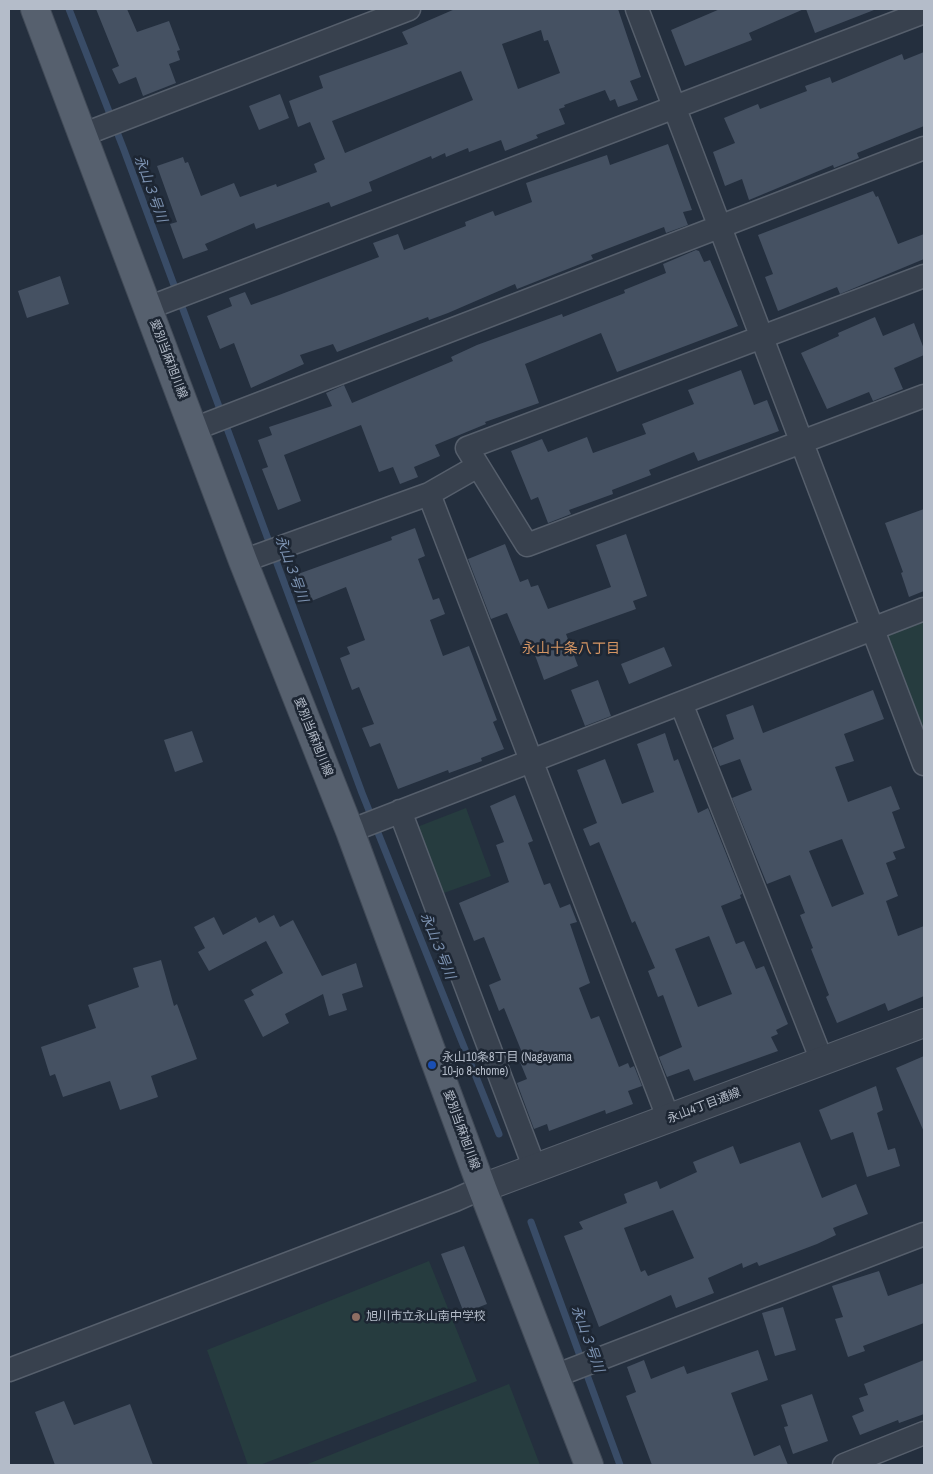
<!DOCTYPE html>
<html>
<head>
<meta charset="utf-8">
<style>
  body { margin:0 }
  #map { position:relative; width:933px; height:1474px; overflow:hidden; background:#242f3e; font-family:"Archivo Narrow",sans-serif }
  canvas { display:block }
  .frame { position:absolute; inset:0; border:10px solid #b4bcc9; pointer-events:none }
</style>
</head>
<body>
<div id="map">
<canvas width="933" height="1474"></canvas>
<div class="frame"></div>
</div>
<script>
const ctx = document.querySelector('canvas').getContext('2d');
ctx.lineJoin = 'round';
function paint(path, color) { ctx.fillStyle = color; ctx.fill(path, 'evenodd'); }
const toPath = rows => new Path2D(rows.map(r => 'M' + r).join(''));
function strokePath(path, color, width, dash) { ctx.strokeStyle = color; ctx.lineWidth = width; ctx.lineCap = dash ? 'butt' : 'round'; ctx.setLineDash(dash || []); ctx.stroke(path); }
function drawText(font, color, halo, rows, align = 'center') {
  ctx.font = font + ' "Archivo Narrow","Noto Sans JP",sans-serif'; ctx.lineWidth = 5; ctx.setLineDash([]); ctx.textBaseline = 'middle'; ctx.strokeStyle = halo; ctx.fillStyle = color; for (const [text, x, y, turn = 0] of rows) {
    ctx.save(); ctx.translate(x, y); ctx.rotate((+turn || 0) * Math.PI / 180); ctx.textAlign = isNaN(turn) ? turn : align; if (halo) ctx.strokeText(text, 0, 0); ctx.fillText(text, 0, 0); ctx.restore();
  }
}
paint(toPath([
  [924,609,924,764,872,629],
  [466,808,491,876,441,894,417,827],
  [429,1261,477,1381,260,1465,248,1465,207,1350],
  [509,1384,540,1465,305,1465]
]), '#263c3f');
strokePath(toPath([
  [69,9,124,150,362,793,499,1134],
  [531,1222,620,1465]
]), '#394c67', 7);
paint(toPath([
  [96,9,127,9,137,32,169,21,180,50,177,51,180,60,169,64,176,83,143,96,136,77,119,84,112,69,119,66],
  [455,9,618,9,641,77,630,81,638,100,618,107,615,99,610,101,605,90,564,105,565,107,559,109,565,124,536,135,538,138,505,151,501,140,469,152,468,148,446,157,445,153,432,159,431,156,369,182,372,191,331,207,329,202,256,229,254,223,205,244,208,250,183,259,170,224,177,222,157,166,183,157,185,163,188,162,201,196,234,183,240,197,276,184,277,187,317,172,314,164,325,159,310,122,298,127,289,101,323,88,319,76,408,44,402,32],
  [541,30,544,41,548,40,560,73,518,89,502,44],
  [461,71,473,100,345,153,332,121],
  [720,9,804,9,749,33,752,40,685,66,671,30],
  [806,9,874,9,874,10,815,33],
  [924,52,924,126,857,153,859,158,834,168,833,165,749,200,742,179,725,186,713,152,735,143,724,118,758,104,760,109,807,91,805,86,830,77,832,83,902,54,904,60],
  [280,94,289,118,259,130,249,106],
  [668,144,692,210,683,212,688,225,666,233,664,227,591,255,593,259,517,289,515,284,448,313,429,320,428,317,337,352,333,344,300,355,304,364,251,388,234,343,220,349,207,316,232,306,229,298,245,292,251,305,279,295,379,257,373,243,398,234,404,250,466,226,465,222,493,211,495,216,532,202,526,183,607,155,610,165],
  [873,191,876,197,878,196,898,244,924,234,924,259,840,294,837,287,778,311,765,277,773,274,758,235],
  [696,250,699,251,704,262,710,260,738,326,617,372,601,333,525,364,539,403,485,422,486,424,435,445,440,456,414,467,418,477,400,484,393,467,379,472,361,425,284,455,301,501,278,510,262,469,268,467,258,440,272,435,269,427,332,406,326,393,344,385,352,403,453,361,451,357,477,345,562,314,563,317,625,293,624,290,666,273,663,264],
  [60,276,69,304,27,318,18,291],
  [875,317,883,336,914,323,924,349,924,355,894,368,903,389,873,401,869,392,827,409,801,353,839,336,838,333],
  [741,370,754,405,767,400,779,431,698,461,694,452,649,470,651,475,612,490,613,494,569,510,571,514,548,523,538,497,531,500,511,451,542,439,548,452,587,437,593,453,646,434,642,424,694,404,688,390],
  [924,509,924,591,909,597,901,573,903,572,885,523],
  [415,528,425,556,418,559,433,600,439,598,445,614,430,620,443,656,469,646,497,720,493,722,504,749,481,758,482,761,449,773,448,770,398,789,380,743,370,747,362,728,374,724,359,687,352,690,340,658,350,654,347,647,365,640,346,587,309,602,298,574,392,540,391,537],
  [626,534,647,596,633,601,636,609,566,634,578,666,544,680,532,647,523,651,507,613,491,619,468,559,505,544,520,582,528,579,531,587,538,585,548,609,611,587,596,545],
  [664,647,672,666,629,684,621,664],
  [598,680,611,716,585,726,571,690],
  [873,690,884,719,844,734,854,761,835,767,848,802,891,786,900,809,892,812,905,848,893,852,896,859,886,863,898,896,886,901,898,936,924,926,924,996,888,1011,885,1003,837,1023,826,997,829,995,811,949,813,948,800,915,805,913,790,875,767,884,732,798,752,790,740,759,720,766,713,748,734,739,726,715,753,705,763,733],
  [842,839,864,894,832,907,809,851],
  [192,731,203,762,175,772,164,740],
  [665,733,674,761,678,759,698,813,708,808,742,894,740,895,741,898,721,906,736,944,744,941,756,969,764,966,788,1024,776,1030,778,1034,771,1037,778,1051,694,1081,689,1069,667,1077,659,1057,682,1047,663,995,658,997,648,971,655,968,635,921,632,923,599,842,590,846,583,829,597,823,577,770,605,759,622,804,654,792,637,744],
  [709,936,732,994,698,1007,675,949],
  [515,795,533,841,528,843,544,885,550,883,560,908,570,904,577,922,570,924,590,983,579,988,591,1019,599,1016,619,1067,628,1063,630,1068,634,1066,642,1086,628,1091,633,1104,606,1114,605,1110,549,1131,547,1124,534,1129,517,1083,527,1079,520,1062,525,1060,504,1008,499,1011,489,985,501,980,484,937,474,941,459,903,509,882,496,845,504,842,490,806],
  [274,915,280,927,293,920,322,976,356,963,363,987,342,994,347,1010,329,1016,323,994,285,1014,289,1023,263,1037,244,1000,254,995,251,990,283,973,266,941,209,971,198,952,205,948,194,927,214,917,223,935,256,917,259,923],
  [161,960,174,1006,177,1004,197,1059,151,1076,158,1097,120,1110,110,1081,63,1097,55,1074,50,1076,41,1047,96,1028,88,1005,139,987,133,968],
  [924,1056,924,1132,896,1068],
  [876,1086,883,1110,877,1113,888,1150,895,1148,900,1166,867,1177,853,1132,831,1140,819,1110],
  [800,1142,822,1198,856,1184,868,1214,833,1228,836,1235,817,1244,759,1266,757,1262,743,1268,742,1263,708,1278,714,1293,676,1308,671,1295,599,1327,564,1236,583,1229,579,1222,627,1203,624,1194,657,1181,660,1189,697,1172,693,1162,733,1146,740,1164],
  [673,1210,694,1258,648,1276,645,1270,641,1272,624,1228],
  [464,1246,487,1304,464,1313,441,1254],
  [879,1271,888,1296,924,1283,924,1323,863,1346,865,1351,848,1357,835,1319,843,1317,832,1286],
  [783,1307,796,1350,775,1356,762,1313],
  [758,1350,768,1380,731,1393,754,1456,780,1445,788,1465,652,1465,626,1396,636,1392,627,1367,644,1360,651,1379,684,1366,687,1374],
  [924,1360,924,1414,899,1423,898,1420,860,1435,852,1416,864,1411,859,1398,868,1395,864,1384],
  [812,1394,828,1441,793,1454,784,1427,788,1426,781,1405],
  [64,1401,74,1425,130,1404,153,1465,55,1465,35,1412]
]), '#455162');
const minor = toPath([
  [637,9,924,764],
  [82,135,409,9],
  [924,276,467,448,527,545,924,396],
  [148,308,924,12],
  [194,429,924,148],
  [429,494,478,466],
  [243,561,429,494,669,1120],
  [681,703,822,1061],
  [400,811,535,1169],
  [350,831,924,609],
  [9,1370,455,1200,482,1188],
  [555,1376,924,1234],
  [844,1465,924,1433]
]);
const tertiary = toPath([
  [482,1188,924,1023]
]);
const primary = toPath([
  [35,9,243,561,350,831,482,1188,589,1465]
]);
strokePath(minor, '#565f6c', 25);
strokePath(tertiary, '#565f6c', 30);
strokePath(primary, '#414a57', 30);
strokePath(minor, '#38414e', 22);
strokePath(tertiary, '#38414e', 28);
strokePath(primary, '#56606e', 28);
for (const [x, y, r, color] of [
  [432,1065,5,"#1a4fb4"],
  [356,1317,5,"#8d6e63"]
]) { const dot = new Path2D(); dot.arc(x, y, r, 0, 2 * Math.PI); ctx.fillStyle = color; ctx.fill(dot); strokePath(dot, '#1d2633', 2); }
drawText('12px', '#b4bcc9', '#1d2633', [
  ["愛別当麻旭川線",168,359,69],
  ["愛別当麻旭川線",313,737,68],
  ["永山4丁目通線",704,1106,-21],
  ["愛別当麻旭川線",461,1130,70]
]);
drawText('12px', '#b4bcc9', '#1d2633', [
  ["永山10条8丁目 (Nagayama",442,1058],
  ["10-jo 8-chome)",442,1072],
  ["旭川市立永山南中学校",366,1317]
], 'left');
drawText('italic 14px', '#7c92b1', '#1d2633', [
  ["永山３号川",150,189,70],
  ["永山３号川",291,569,70],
  ["永山３号川",437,946,68],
  ["永山３号川",587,1339,70]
]);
drawText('14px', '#d59563', '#1d2633', [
  ["永山十条八丁目",571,649]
]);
</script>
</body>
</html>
